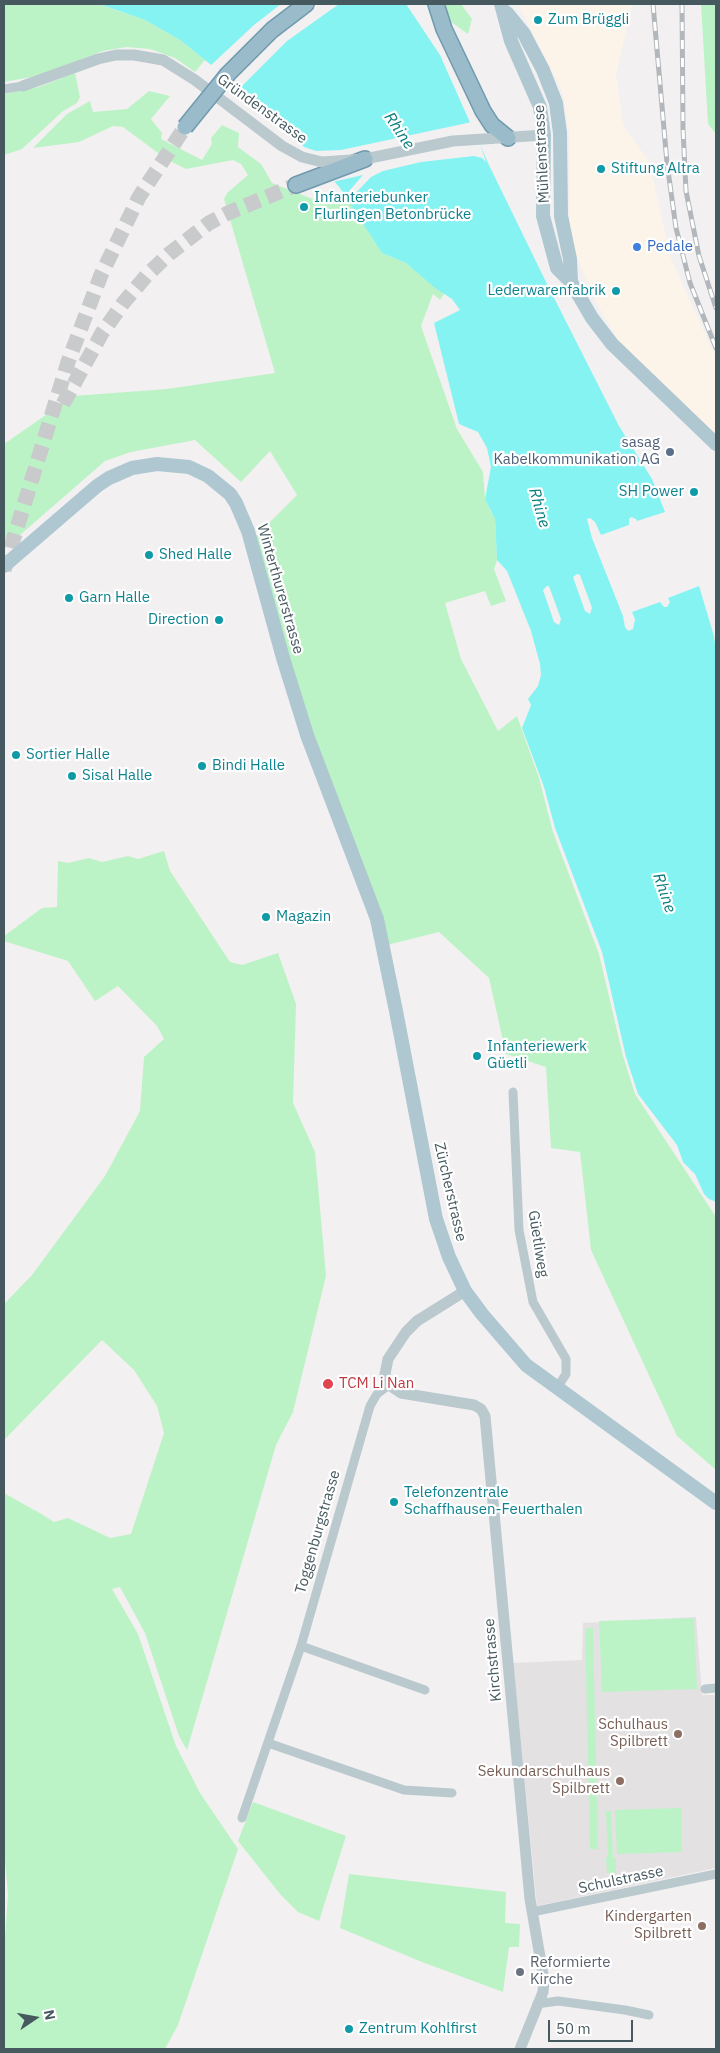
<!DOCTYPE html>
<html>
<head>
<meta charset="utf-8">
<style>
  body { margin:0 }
  #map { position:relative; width:720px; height:2053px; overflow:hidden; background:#f3f0f1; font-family:"IBM Plex Sans",sans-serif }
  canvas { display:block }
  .frame { position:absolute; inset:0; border:5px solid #46595f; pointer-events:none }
  .north { position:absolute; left:10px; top:1993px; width:50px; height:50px; -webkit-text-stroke:4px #fff; paint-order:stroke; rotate:78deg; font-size:14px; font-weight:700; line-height:20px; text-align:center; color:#46595f }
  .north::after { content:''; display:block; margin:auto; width:18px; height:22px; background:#46595f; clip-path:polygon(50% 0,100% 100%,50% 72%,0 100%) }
  .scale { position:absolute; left:548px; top:2020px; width:85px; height:22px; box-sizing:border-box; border:2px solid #46595f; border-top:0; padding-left:6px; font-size:15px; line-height:18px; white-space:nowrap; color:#46595f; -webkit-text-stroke:4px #fff; paint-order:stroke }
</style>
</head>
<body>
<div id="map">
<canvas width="720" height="2053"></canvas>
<div class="frame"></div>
<div class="north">N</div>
<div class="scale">50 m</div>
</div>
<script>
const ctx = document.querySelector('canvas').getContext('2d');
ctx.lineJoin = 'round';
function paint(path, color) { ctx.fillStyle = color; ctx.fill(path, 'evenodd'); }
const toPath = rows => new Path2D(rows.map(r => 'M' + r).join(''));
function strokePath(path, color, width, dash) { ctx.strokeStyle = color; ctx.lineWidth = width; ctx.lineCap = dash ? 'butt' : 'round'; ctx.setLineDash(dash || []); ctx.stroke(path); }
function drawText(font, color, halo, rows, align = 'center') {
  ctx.font = font + ' "IBM Plex Sans",sans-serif'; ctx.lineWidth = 4.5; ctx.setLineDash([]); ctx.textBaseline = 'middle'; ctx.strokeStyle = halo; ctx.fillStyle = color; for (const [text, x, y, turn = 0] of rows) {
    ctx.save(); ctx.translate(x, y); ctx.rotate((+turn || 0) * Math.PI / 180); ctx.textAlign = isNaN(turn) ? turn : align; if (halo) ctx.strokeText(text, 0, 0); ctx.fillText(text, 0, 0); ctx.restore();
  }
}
paint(toPath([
  [518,4,632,4,616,74,623,125,649,162,671,259,716,358,716,434,710,431,626,354,596,302,570,241,570,139,563,93]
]), '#fdf4e9');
paint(toPath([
  [696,1617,702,1695,716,1695,716,1868,537,1906,513,1663,582,1660,583,1623]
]), '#e4e1e3');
paint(toPath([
  [98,4,145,20,180,40,205,60,195,72,175,58,150,49,126,47,103,51,37,76,4,82,4,5],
  [426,4,461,4,472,19,468,34],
  [701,4,716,4,716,134,708,124],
  [75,73,80,97,77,103,63,111,22,149,4,155,4,94,39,87],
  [149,91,170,96,151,119,162,133,161,139,202,160,212,144,211,138,222,125,239,133,238,147,261,164,272,183,315,200,351,202,382,253,406,263,444,294,440,300,433,294,421,326,457,429,483,472,485,499,495,519,497,560,494,569,506,601,491,606,485,591,445,603,461,659,498,731,517,716,539,778,553,832,599,954,623,1056,635,1094,716,1217,716,1470,677,1436,591,1250,580,1152,551,1148,546,1067,506,1054,489,978,439,932,383,946,307,735,251,541,297,495,270,451,241,482,195,440,131,452,105,461,4,549,4,444,73,396,167,389,275,373,224,199,227,193,248,175,241,164,233,160,186,169,166,159,123,127,113,126,79,142,33,148,67,114,90,101,93,112,127,109],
  [164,851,170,871,230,962,242,965,278,953,296,1004,293,1103,315,1152,326,1276,293,1412,276,1445,187,1750,179,1736,145,1633,120,1587,112,1589,138,1634,176,1746,200,1793,238,1849,178,2025,165,2049,4,2049,4,1952,8,1894,4,1849,4,1493,34,1510,16,1513,35,1510,54,1522,68,1518,110,1538,131,1534,164,1433,157,1406,134,1370,102,1340,4,1440,4,1304,32,1275,105,1176,140,1111,144,1057,164,1039,157,1026,118,986,95,1001,68,961,4,941,4,936,42,908,57,907,58,861,68,863,89,858,102,862,128,856,138,859],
  [694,1618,697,1689,602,1692,599,1621],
  [585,1628,593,1628,598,1849,590,1849],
  [253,1802,346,1836,319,1921,298,1912,280,1894,238,1841],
  [681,1808,682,1852,617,1854,615,1810],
  [606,1811,611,1811,613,1857,616,1858,616,1873,607,1873,606,1858,608,1857],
  [349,1874,506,1892,505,1923,520,1924,519,1947,509,1947,503,1992,422,1962,340,1928]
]), '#bcf3c6');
paint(toPath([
  [99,4,406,4,440,55,488,163,547,284,619,426,652,479,665,512,637,521,636,519,631,517,629,519,629,525,601,535,595,522,590,518,587,519,592,538,623,616,625,627,628,631,633,629,635,619,632,612,660,602,664,607,667,607,670,602,668,598,699,586,714,636,716,651,716,1202,709,1199,704,1194,695,1174,683,1162,677,1145,638,1094,626,1057,602,952,555,828,544,787,522,728,531,705,528,699,538,686,541,675,540,664,531,631,507,571,497,560,495,519,485,499,491,467,487,448,478,432,459,424,434,323,460,310,452,299,435,288,406,263,382,253,340,188,281,121,180,40,145,20],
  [577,574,580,575,592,608,590,614,585,611,573,577],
  [547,586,549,586,561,619,559,625,554,622,543,590]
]), '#86f3f3');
paint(toPath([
  [281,4,339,4,287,41,238,90,209,67,254,25],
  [472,122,486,162,482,158,474,156,421,162,383,171,371,177,347,202,344,197,363,175,332,182,298,145,316,151,341,150]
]), '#f3f0f1');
strokePath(toPath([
  [63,404,102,333,124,302,147,275,169,254,209,223,228,213,296,185],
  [4,570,68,362,101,275,139,197,185,127]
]), '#c8cacc', 15, [15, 8]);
const trunk = toPath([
  [436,4,444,29,483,111,492,125,508,138],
  [228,74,272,30,306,4],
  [296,185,365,159]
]);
strokePath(trunk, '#709aae', 18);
strokePath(toPath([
  [4,89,23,86],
  [513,1092,519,1230,533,1302,566,1359,566,1374,557,1388],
  [301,1646,425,1690],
  [705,1689,716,1688],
  [268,1743,404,1790,452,1793],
  [242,1818,301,1646,370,1406,377,1394,389,1385],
  [532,1912,716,1874],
  [537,2004,558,2001,625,2010,649,2015]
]), '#bac9ce', 9);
strokePath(toPath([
  [23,86,98,59,116,55,134,55,163,60,195,80,282,146,302,157,322,162,365,159,453,141,544,135],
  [465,1291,417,1321,406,1332,388,1359,385,1374,389,1385,401,1393,474,1405,481,1409,485,1416,530,1899,544,1980,543,1992,520,2049]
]), '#bac9ce', 11);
strokePath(toPath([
  [501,4,511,41,540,107,544,135,543,216,557,268,571,282,592,318,612,344,716,444],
  [507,13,524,34,543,70,556,103,560,133,561,216,570,259,571,282],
  [4,566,97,486,109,478,132,468,157,464,189,467,208,476,230,494,236,503,248,531,283,658,307,735,377,919,396,1011,436,1219,449,1257,465,1291,482,1314,526,1365,716,1503]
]), '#aec7d1', 14);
strokePath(trunk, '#99bbca', 15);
const rail = toPath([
  [653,4,667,163,676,228,690,283,716,348],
  [682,4,683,129,686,191,699,256,716,308]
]);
strokePath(rail, '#b2b7bb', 5);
strokePath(rail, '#fff', 3, [9]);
const trunkBridge = toPath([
  [185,127,228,74]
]);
strokePath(trunkBridge, '#709aae', 18, []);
strokePath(trunkBridge, '#99bbca', 15);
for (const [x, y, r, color] of [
  [538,20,5,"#0f9aa8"],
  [601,169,5,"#0f9aa8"],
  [304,207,5,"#0f9aa8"],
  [637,247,5,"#3f7fe0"],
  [616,291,5,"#0f9aa8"],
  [670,452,5,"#5c6f8a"],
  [694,492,5,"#0f9aa8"],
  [149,555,5,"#0f9aa8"],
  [69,598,5,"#0f9aa8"],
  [219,620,5,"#0f9aa8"],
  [16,755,5,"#0f9aa8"],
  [202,766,5,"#0f9aa8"],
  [72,776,5,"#0f9aa8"],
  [266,917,5,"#0f9aa8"],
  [477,1056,5,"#0f9aa8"],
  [328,1384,6,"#e0444e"],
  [394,1502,5,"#0f9aa8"],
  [678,1734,5,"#8d6e63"],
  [620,1781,5,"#8d6e63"],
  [702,1926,5,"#8d6e63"],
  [520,1972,5,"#6b7280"],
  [349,2029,5,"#0f9aa8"]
]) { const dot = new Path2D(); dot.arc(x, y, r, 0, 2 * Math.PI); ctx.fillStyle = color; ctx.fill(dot); strokePath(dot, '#fff', 2); }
drawText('15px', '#0d838f', '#fff', [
  ["Zum Brüggli",548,20],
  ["Stiftung Altra",611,169],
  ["Infanteriebunker",314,198],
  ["Flurlingen Betonbrücke",314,215],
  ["Lederwarenfabrik",606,291,"right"],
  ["SH Power",684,492,"right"],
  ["Shed Halle",159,555],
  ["Garn Halle",79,598],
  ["Direction",209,620,"right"],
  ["Sortier Halle",26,755],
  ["Bindi Halle",212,766],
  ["Sisal Halle",82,776],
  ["Magazin",276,917],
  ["Infanteriewerk",487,1047],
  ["Güetli",487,1064],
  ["Telefonzentrale",404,1493],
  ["Schaffhausen-Feuerthalen",404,1510],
  ["Zentrum Kohlfirst",359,2029]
], 'left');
drawText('15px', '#46595f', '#fff', [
  ["Gründenstrasse",262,109,36],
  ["Mühlenstrasse",542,154,-93],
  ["Winterthurerstrasse",280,589,74],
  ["Zürcherstrasse",450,1192,77],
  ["Güetliweg",538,1244,81],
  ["Toggenburgstrasse",318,1532,-74],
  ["Kirchstrasse",493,1660,-95],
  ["Schulstrasse",621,1880,-12]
]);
drawText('15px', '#366cbe', '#fff', [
  ["Pedale",647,247]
], 'left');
drawText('15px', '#4e5e75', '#fff', [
  ["sasag",660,443],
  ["Kabelkommunikation AG",660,460]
], 'right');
drawText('15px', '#be3a42', '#fff', [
  ["TCM Li Nan",339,1384]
], 'left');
drawText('15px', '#785e54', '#fff', [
  ["Schulhaus",668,1725],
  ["Spilbrett",668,1742],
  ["Sekundarschulhaus",610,1772],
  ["Spilbrett",610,1789],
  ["Kindergarten",692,1917],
  ["Spilbrett",692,1934]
], 'right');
drawText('15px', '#5b616d', '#fff', [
  ["Reformierte",530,1963],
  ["Kirche",530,1980]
], 'left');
drawText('italic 16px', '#077d7e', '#fff', [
  ["Rhine",399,131,56],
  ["Rhine",539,508,74],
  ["Rhine",664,893,71]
]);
</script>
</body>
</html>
